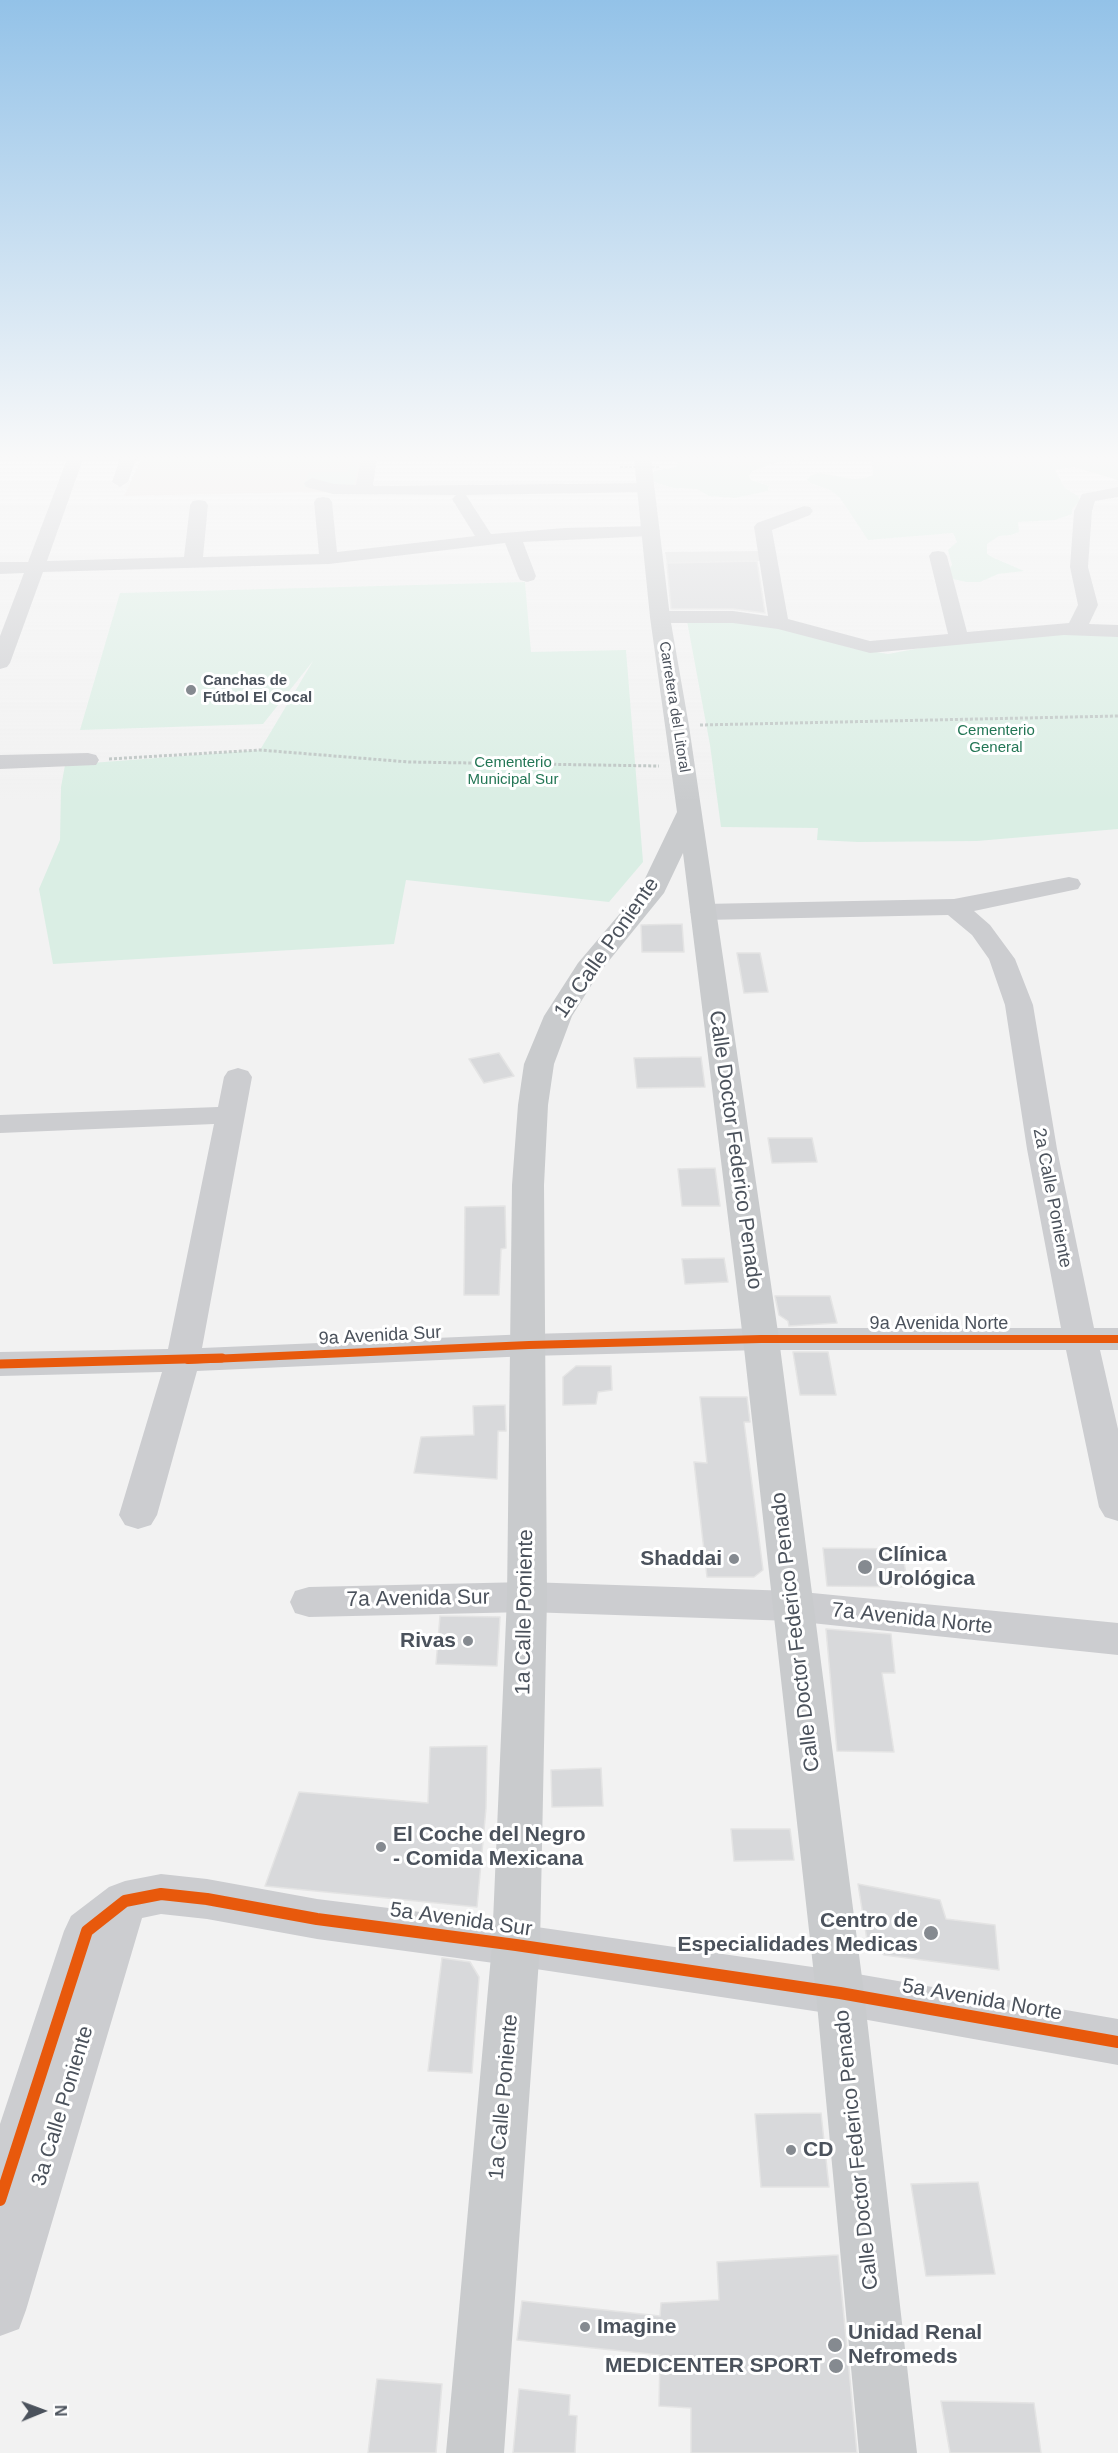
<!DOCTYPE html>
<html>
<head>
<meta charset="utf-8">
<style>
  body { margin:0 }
  #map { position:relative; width:1118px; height:2453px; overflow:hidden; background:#f2f2f2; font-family:Helvetica,sans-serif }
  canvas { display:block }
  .north { position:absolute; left:12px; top:2381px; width:60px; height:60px; -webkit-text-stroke:4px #fff; paint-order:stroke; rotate:89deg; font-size:16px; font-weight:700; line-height:24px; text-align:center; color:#4b525c }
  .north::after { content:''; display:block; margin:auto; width:21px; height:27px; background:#4b525c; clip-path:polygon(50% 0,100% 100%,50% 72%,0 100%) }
</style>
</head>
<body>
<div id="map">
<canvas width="1118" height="2453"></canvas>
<div class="north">N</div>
</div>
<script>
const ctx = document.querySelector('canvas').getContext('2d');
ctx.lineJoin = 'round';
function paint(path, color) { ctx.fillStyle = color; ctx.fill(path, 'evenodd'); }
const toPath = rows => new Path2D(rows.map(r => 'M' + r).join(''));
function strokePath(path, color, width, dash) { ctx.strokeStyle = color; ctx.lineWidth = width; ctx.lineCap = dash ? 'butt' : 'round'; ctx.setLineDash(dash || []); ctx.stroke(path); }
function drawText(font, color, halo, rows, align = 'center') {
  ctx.font = font + ' Helvetica,sans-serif'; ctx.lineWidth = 6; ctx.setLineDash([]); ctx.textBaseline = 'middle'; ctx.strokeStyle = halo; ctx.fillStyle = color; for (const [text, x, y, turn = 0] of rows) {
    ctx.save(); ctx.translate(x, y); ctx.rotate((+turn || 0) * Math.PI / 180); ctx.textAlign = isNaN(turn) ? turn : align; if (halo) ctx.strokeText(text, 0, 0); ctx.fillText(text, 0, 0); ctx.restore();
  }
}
paint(toPath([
  [761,551,760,561,667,563,665,552]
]), '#e0e1e1');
paint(toPath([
  [141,459,375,459,368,491,124,496]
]), '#ece4e2');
paint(toPath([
  [352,459,360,459,354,486,304,487,309,472,347,472],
  [674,459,813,459,777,462,752,471,749,476,751,480,769,486,768,491,735,498,709,496,697,489,673,488,654,482,652,474,655,471,676,467,678,463],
  [872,459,1118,459,1118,480,1074,467,1055,470,1065,488,1078,496,1080,501,1072,509,1072,514,1055,520,1018,522,1019,532,1011,535,999,536,987,544,987,554,994,558,1024,571,998,574,980,582,966,582,953,579,948,570,952,565,948,550,957,542,953,533,868,540,840,498,830,490,810,483,807,480,810,476,818,473,853,479,865,478,873,475],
  [525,582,531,652,626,650,643,862,609,902,406,880,394,944,53,964,39,889,60,840,61,787,65,765,260,750,313,661,263,724,80,730,120,593],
  [687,621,765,623,852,648,888,654,937,645,1053,634,1118,636,1118,829,977,841,858,842,817,840,818,828,721,827,710,745]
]), '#daeee4');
const building = toPath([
  [757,561,765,613,733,609,671,609,667,563,757,561],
  [682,924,684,952,642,952,641,925,682,924],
  [737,953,760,953,768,992,744,993,737,953],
  [499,1053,514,1076,484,1083,469,1059,499,1053],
  [701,1057,705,1087,637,1088,634,1058,701,1057],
  [768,1138,812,1138,817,1162,772,1163,768,1138],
  [715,1168,720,1206,682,1206,678,1169,715,1168],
  [505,1206,506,1248,501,1249,499,1295,464,1295,465,1207,505,1206],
  [724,1258,728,1282,685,1284,682,1259,724,1258],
  [775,1296,830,1296,837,1323,789,1326,788,1321,779,1315,775,1296],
  [793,1352,828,1352,836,1395,800,1395,793,1352],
  [576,1366,611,1366,612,1390,598,1392,596,1404,563,1405,563,1377,576,1366],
  [700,1397,747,1397,750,1422,744,1422,763,1570,754,1577,707,1577,694,1462,707,1463,700,1397],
  [505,1405,506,1431,498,1431,497,1479,414,1473,421,1437,474,1435,473,1406,505,1405],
  [823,1548,902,1549,908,1587,827,1586,823,1548],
  [440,1616,500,1617,497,1666,436,1664,440,1616],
  [826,1629,891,1634,895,1673,882,1673,894,1752,837,1751,826,1629],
  [487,1746,486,1808,477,1907,265,1886,299,1792,428,1803,430,1747,487,1746],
  [601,1768,603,1806,552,1807,551,1770,601,1768],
  [731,1829,790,1829,794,1860,734,1861,731,1829],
  [858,1884,940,1900,946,1919,995,1925,999,1970,884,1955,867,1940,858,1884],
  [442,1958,470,1962,479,1977,472,2073,428,2071,442,1958],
  [821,2113,829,2187,761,2187,755,2114,821,2113],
  [978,2182,995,2274,926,2276,911,2184,978,2182],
  [838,2255,857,2453,691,2453,691,2408,659,2406,660,2355,517,2340,522,2301,660,2316,661,2303,719,2300,717,2262,838,2255],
  [377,2379,442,2384,436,2453,368,2453,377,2379],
  [519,2389,570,2395,569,2415,577,2416,575,2453,513,2453,519,2389],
  [941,2401,1034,2403,1041,2453,950,2453,941,2401]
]);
paint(building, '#d8d9db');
strokePath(building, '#e4e4e4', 1.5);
strokePath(toPath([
  [700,725,1118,716],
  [109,759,260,750,409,762,659,766]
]), '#bcc4c2', 3, [3, 2]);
paint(toPath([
  [67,459,83,459,47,561,184,557,190,505,193,501,199,500,205,501,208,505,203,557,319,554,314,502,317,498,323,497,329,498,332,502,337,552,475,536,452,499,456,495,333,494,306,487,304,483,312,478,334,484,356,485,361,459,377,459,373,485,375,486,645,483,651,484,653,488,651,492,466,495,491,534,565,528,651,526,657,527,660,531,657,535,651,536,523,542,536,576,534,580,527,582,520,580,518,576,505,543,329,564,43,572,10,663,7,667,0,669,0,636,24,573,0,574,0,562,28,562,67,459],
  [120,459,136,459,128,482,120,487,112,482,120,459],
  [1118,487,1118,497,1095,501,1092,511,1088,567,1098,605,1089,624,1118,625,1118,637,1064,635,870,653,778,629,733,623,660,623,653,621,650,617,653,613,660,611,733,611,768,616,754,527,757,523,804,506,810,507,813,511,810,515,772,530,788,619,870,641,948,634,929,556,932,552,938,551,944,552,947,556,967,632,1069,623,1078,605,1070,567,1074,511,1082,494,1118,487],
  [88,753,96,755,99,760,96,765,0,769,0,755,88,753],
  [1069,877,1078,879,1081,884,1078,889,974,911,990,925,1015,959,1033,1005,1057,1149,1094,1328,1118,1328,1118,1350,1100,1350,1118,1429,1118,1521,1105,1517,1099,1507,1066,1350,761,1350,529,1356,197,1371,157,1515,151,1525,138,1529,125,1525,119,1515,162,1372,0,1376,0,1352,168,1349,214,1124,0,1133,0,1115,218,1107,224,1077,228,1071,238,1068,248,1071,252,1077,202,1348,529,1334,761,1328,1061,1328,1027,1149,1005,1005,989,959,972,935,948,915,703,920,694,917,690,912,694,907,703,904,954,899,1069,877],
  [527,1582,792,1591,1118,1623,1118,1655,792,1621,527,1612,309,1617,295,1613,290,1602,295,1591,309,1587,527,1582],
  [161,1874,207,1879,317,1899,516,1924,840,1971,1118,2019,1118,2065,840,2015,516,1966,317,1939,207,1919,161,1914,142,1918,26,2310,19,2329,0,2336,0,2124,64,1931,71,1916,109,1887,125,1881,161,1874]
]), '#cccdd0');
paint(toPath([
  [634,459,651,459,670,617,689,726,779,1339,864,1993,917,2453,859,2453,816,1993,743,1339,683,853,664,893,599,973,572,1016,554,1064,548,1105,544,1185,547,1597,540,1945,504,2453,446,2453,492,1945,507,1597,512,1185,518,1105,524,1064,544,1016,578,963,639,891,677,812,650,617,634,459]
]), '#c9cbcd');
strokePath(toPath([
  [620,467,659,467]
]), '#bcc4c2', 2, [3, 1.5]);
strokePath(toPath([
  [188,1360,529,1345,761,1339,1118,1339]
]), '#e8590c', 8);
strokePath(toPath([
  [0,1364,222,1358]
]), '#e8590c', 9);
strokePath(toPath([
  [0,2200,87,1931,125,1901,161,1894,207,1899,317,1919,516,1945,840,1993,1118,2042]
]), '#e8590c', 12);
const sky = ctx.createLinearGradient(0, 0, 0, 802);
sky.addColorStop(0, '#93c2e8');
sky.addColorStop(0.57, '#f9f9f9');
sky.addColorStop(1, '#f9f9f900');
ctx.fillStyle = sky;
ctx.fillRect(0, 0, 1118, 802);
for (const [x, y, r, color] of [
  [191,690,6,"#858a90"],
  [734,1559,6,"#858a90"],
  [865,1567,8,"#858a90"],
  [468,1641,6,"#858a90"],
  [381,1847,6,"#858a90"],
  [931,1933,8,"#858a90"],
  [791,2150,6,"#858a90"],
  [585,2327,6,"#858a90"],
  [835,2345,8,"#858a90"],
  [836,2366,8,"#858a90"]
]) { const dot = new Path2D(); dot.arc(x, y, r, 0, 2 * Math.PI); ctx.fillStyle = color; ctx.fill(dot); strokePath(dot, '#fff', 2); }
drawText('bold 15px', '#4b525c', '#fff', [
  ["Canchas de",203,681],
  ["Fútbol El Cocal",203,698]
], 'left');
drawText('15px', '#4b525c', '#fff', [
  ["Carretera del Litoral",674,707,81]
]);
drawText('15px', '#237655', '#fff', [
  ["Cementerio",996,731],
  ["General",996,748],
  ["Cementerio",513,763],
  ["Municipal Sur",513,780]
]);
drawText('18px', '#4b525c', '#fff', [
  ["2a Calle Poniente",1052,1198,79],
  ["9a Avenida Norte",939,1324],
  ["9a Avenida Sur",380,1336,-3]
]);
drawText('21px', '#4b525c', '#fff', [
  ["1a Calle Poniente",607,948,-55],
  ["Calle Doctor Federico Penado",735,1150,82],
  ["7a Avenida Sur",418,1599,-1],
  ["1a Calle Poniente",525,1612,-89],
  ["7a Avenida Norte",912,1619,6],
  ["Calle Doctor Federico Penado",796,1632,-97],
  ["5a Avenida Sur",461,1920,8],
  ["5a Avenida Norte",982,2000,10],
  ["1a Calle Poniente",504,2097,-85],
  ["3a Calle Poniente",63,2106,-73],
  ["Calle Doctor Federico Penado",857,2150,-96]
]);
drawText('bold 21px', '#4b525c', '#fff', [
  ["Clínica",878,1555],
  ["Urológica",878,1579],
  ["Shaddai",722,1559,"right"],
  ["Rivas",456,1641,"right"],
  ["El Coche del Negro",393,1835],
  ["- Comida Mexicana",393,1859],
  ["Centro de",918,1921,"right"],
  ["Especialidades Medicas",918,1945,"right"],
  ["CD",803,2150],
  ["Imagine",597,2327],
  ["Unidad Renal",848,2333],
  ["Nefromeds",848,2357],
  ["MEDICENTER SPORT",822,2366,"right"]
], 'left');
</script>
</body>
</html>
